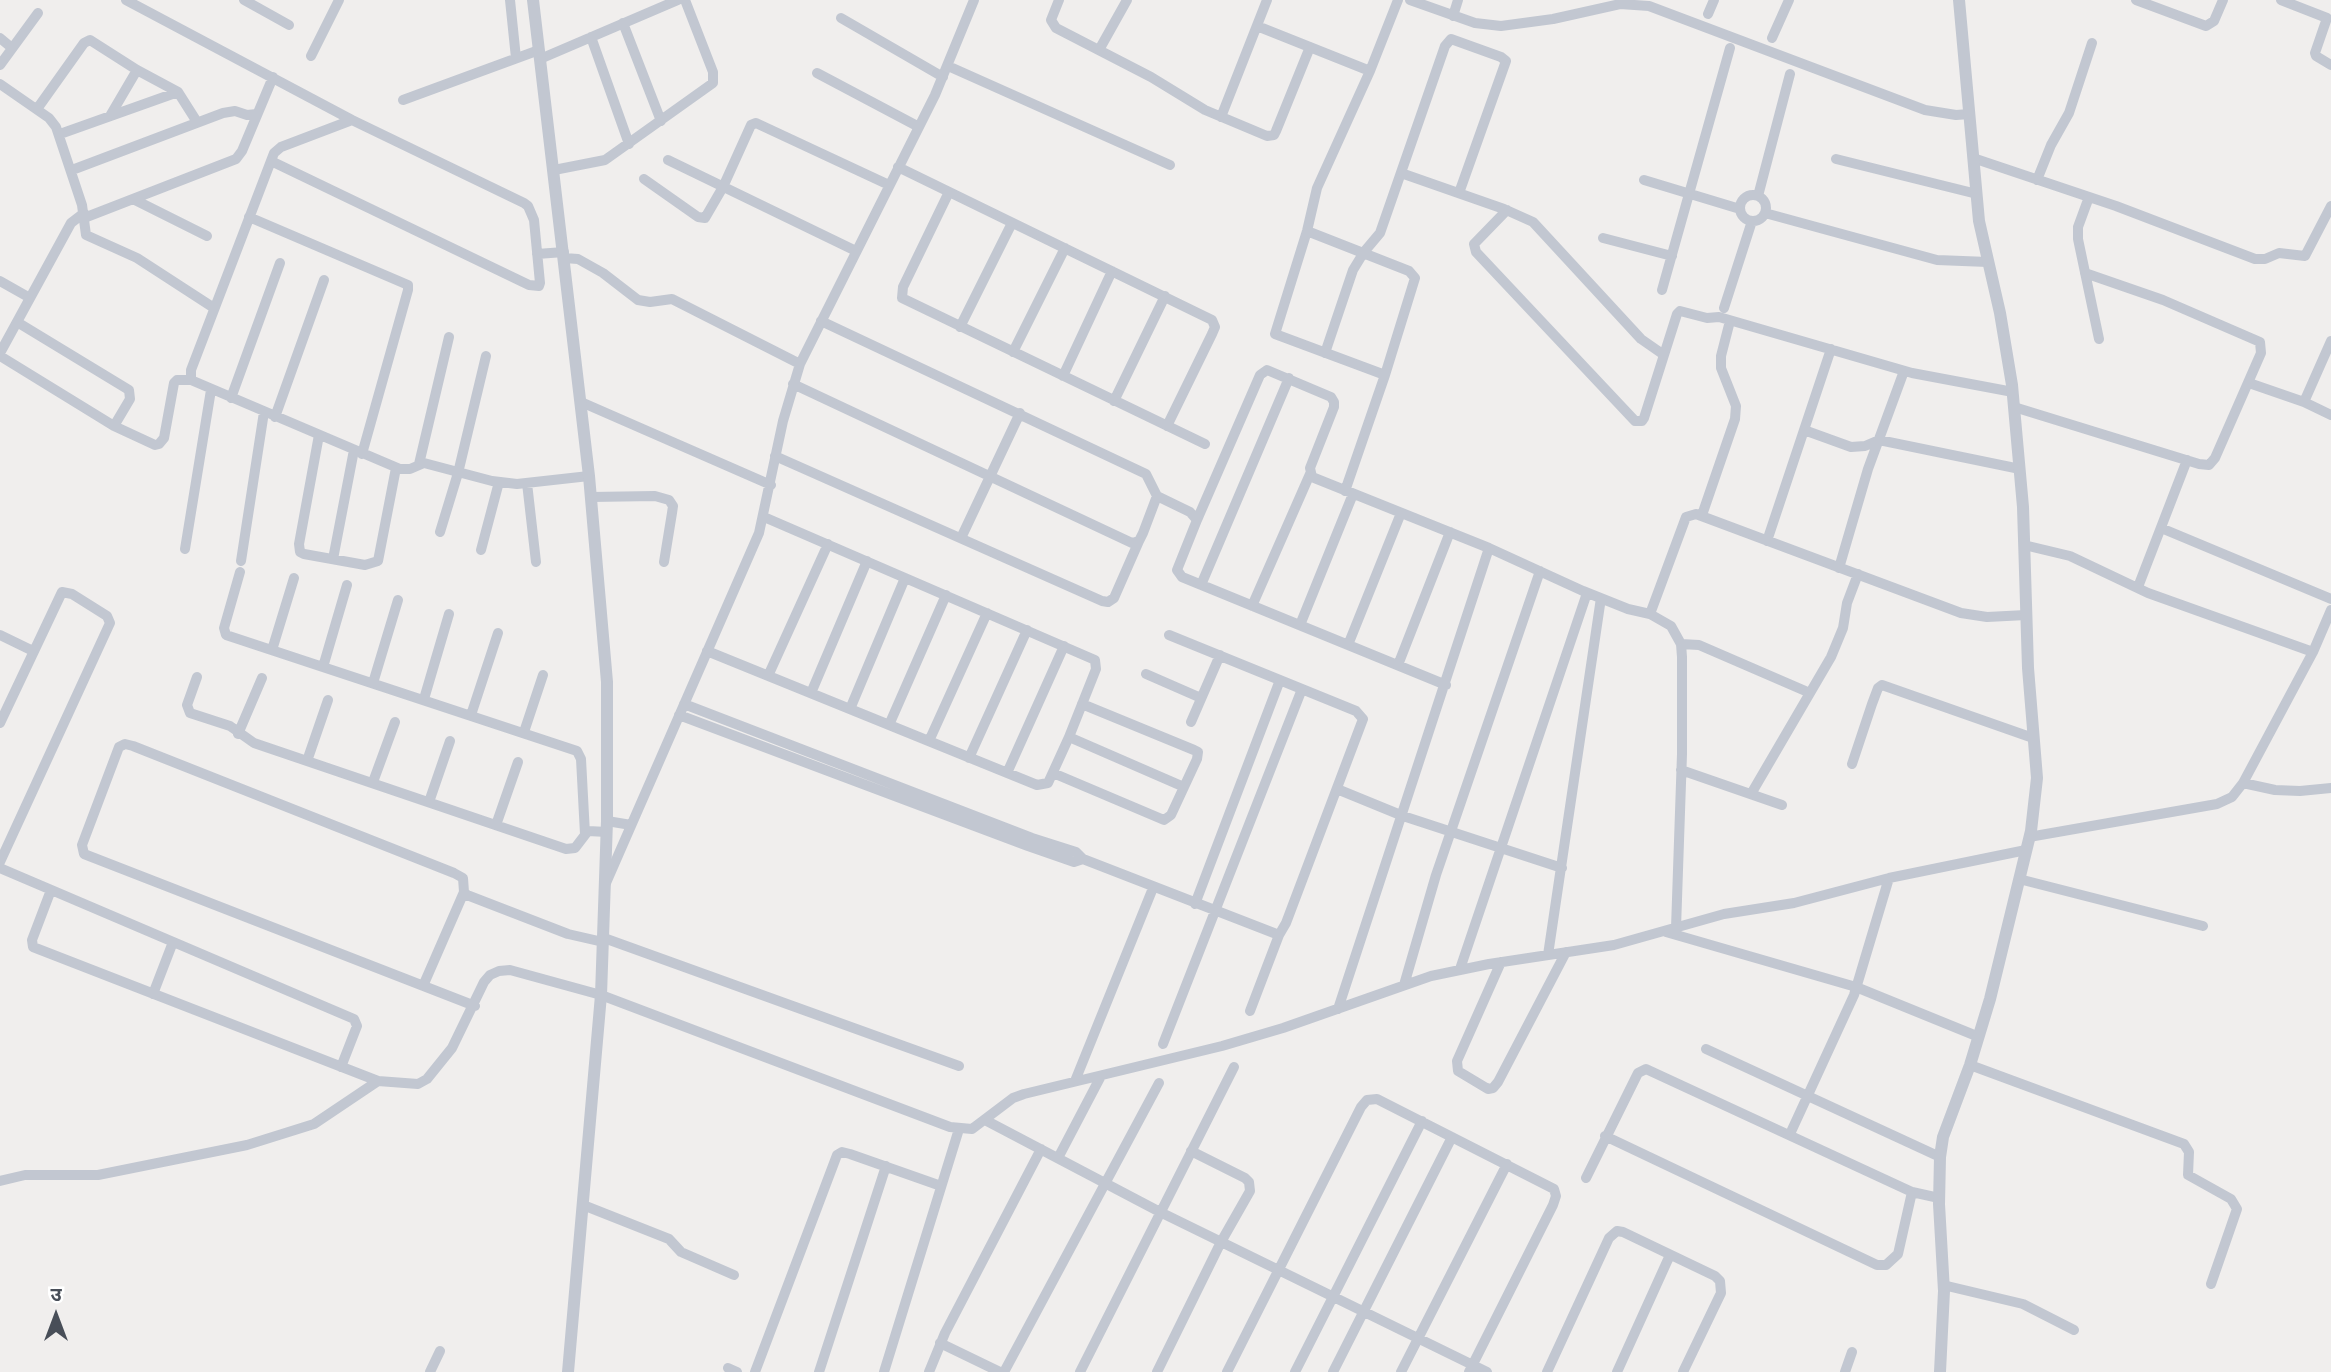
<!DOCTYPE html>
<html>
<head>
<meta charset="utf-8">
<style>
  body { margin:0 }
  #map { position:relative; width:2331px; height:1372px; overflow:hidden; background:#f0eeed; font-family:"Fira Sans","Noto Sans Devanagari",sans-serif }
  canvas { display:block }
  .north { position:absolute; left:21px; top:1281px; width:70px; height:70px; -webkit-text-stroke:5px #fff; paint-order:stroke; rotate:0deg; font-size:19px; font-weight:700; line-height:28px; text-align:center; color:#484e58 }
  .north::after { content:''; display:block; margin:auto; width:24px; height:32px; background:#484e58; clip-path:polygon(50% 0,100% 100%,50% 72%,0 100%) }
</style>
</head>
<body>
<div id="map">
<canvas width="2331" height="1372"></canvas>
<div class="north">उ</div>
</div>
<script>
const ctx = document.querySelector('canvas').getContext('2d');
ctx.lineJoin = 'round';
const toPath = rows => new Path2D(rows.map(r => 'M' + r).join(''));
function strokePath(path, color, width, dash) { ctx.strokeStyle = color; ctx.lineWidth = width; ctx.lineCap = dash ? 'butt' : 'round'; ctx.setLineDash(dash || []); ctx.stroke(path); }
strokePath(toPath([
  [126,0,352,120,524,203,528,206,534,220,540,283,539,286,529,285,271,161],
  [244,0,289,25],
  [510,0,516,58],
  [1059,0,1051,20,1056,28,1151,77,1205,110,1267,136,1274,135,1276,131,1310,47],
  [1410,0,1475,23,1501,26,1553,19,1620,4,1649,6,1925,110,1956,115,1969,114],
  [2136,0,2206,26,2214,21,2223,0],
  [2281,0,2327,18,2315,53,2316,56,2331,65],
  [1708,14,1714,0],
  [1453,16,1458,0],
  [841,18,943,77],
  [623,23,661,121],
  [1257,26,1370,71],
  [591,37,629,144],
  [0,38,12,48],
  [1772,38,1789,0],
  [1099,50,1127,0],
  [311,56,339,0],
  [540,59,678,0],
  [0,65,38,13],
  [948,66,1170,165],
  [817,73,919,127],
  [0,84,49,118,56,127,82,205,86,235,137,258,214,308],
  [403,100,539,50],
  [37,109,84,43,90,40,137,70,178,92,197,122],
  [110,116,137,70],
  [1221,117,1267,0],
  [352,120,281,147,274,153,191,370,191,380,400,469,410,469,424,463,492,481,517,484,589,476],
  [60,134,178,92],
  [1973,158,2116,206,2255,259,2265,259,2279,253,2305,256,2331,206],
  [1836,159,1977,194],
  [668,160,856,251],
  [898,167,1212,320,1215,327,1212,334,1167,426],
  [72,170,223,113,235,111,247,115,257,114],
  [554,170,605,160,713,83,713,72,685,0],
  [1401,173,1504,209,1533,222,1641,339,1664,355],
  [644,179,698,217,705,218,723,187,751,125,756,123,889,185],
  [1644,180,1740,209],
  [2037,180,2051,145,2069,113,2092,43],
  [949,192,903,287,902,298,1205,444],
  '1740 208a13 13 0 1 1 26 0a13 13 0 1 1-26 0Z',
  [1758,196,1790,74],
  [2089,197,2078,227,2078,239,2099,339],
  [133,199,207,236],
  [1507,210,1474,244,1476,252,1635,421,1642,421,1644,418,1677,314,1680,311,1707,318,1719,317,1912,373,2013,392],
  [1765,213,1937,260,1988,262],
  [249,217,408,285,408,290,362,454],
  [84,218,236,159,242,151,273,77],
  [1307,231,1409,271,1415,278,1385,375,1345,491],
  [1603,238,1672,256],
  [537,254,564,252],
  [564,258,578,259,603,273,638,300,650,302,672,299,800,364],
  [0,281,30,298],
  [1662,290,1730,48],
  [1724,308,1752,221],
  [821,321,1146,474,1157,496,1190,512,1197,520,1177,570,1182,577,1446,685],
  [17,322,129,390,130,399,114,426],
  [960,327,1012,223],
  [1013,352,1065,248],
  [0,353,71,223,84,213],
  [1325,353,1353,270,1364,252,1380,233,1445,46,1451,39,1501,57,1506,61,1459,193],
  [0,356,114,426,155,445,159,444,164,438,174,383,177,380,191,380],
  [1385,375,1275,334,1307,231,1317,188,1370,71,1398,0],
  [1063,376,1112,271],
  [2249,383,2304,402,2331,415],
  [793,384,1132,543,1139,541,1143,533,1157,496],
  [231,398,280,263],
  [1114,401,1165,296],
  [581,402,771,485],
  [2304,402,2331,341],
  [2014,407,2199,464,2209,465,2215,458,2261,353,2260,342,2163,300,2085,273],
  [275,417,324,280],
  [1804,430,1851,447,1865,446,1879,440,2020,469],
  [319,435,299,544,300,552,304,554,365,565,378,561,396,468],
  [775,456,1102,601,1108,602,1114,598,1139,541],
  [419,464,449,337],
  [527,483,536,562],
  [591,497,655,496,669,500,673,506,672,513,664,562],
  [1702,515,1735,419,1736,406,1721,368,1721,356,1730,321],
  [1197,520,1260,375,1267,370,1331,397,1334,402,1334,407,1310,468,1312,477,1489,548,1583,591,1628,609,1650,614,1686,517,1696,514,1961,613,1987,617,2026,615],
  [2161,528,2331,599],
  [440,532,458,473,486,356],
  [961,538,1020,413],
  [1767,541,1831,349],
  [2024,545,2070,556,2148,593,2313,652],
  [185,549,211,390],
  [481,550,499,482],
  [333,559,354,450],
  [241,561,264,412],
  [1839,568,1868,469,1904,371],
  [240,572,224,628,226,635,577,751,581,759,585,834],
  [1201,585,1289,378],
  [2138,587,2187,460],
  [1252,606,1310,474],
  [1650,614,1671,626,1681,644,1682,657,1682,754,1676,928],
  [1300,625,1353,494],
  [0,635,33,651],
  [1681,644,1699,645,1810,693],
  [1348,645,1401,513],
  [272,650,294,578],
  [707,651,1037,785,1048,783,1069,737,1096,669,1095,660,764,517],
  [1398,665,1450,532],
  [323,667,347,585],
  [1146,674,1201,698],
  [768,676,828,544],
  [197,677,187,705,190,713,230,726,254,743,566,849,575,848,588,831,607,832],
  [373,683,398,600],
  [811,693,867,561],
  [424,699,449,614],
  [684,704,1032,838,1076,852,1083,859,1279,935,1286,923,1363,719,1356,711,1169,635],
  [850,709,905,578],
  [471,715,498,633],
  [679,715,1028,846,1074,862,1083,859],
  [1191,722,1220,655],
  [0,723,62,592,72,594,107,616,110,623,0,862],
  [889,725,946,595],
  [524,732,543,675],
  [238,734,262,678],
  [1069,737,1184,787],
  [929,741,987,613],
  [969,758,1027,630],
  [307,761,328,700],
  [1852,764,1872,704,1878,688,1882,685,2033,738],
  [1681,770,1782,805],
  [1007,773,1064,646],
  [1053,773,1164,820,1171,815,1197,759,1198,752,1194,750,1082,704],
  [373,782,395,722],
  [2243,783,2275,790,2300,791,2331,788],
  [1337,789,1403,816,1562,868],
  [1751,794,1831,657,1843,628,1847,603,1858,574],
  [429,802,450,741],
  [607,821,631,825],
  [496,825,518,762],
  [2029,837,2217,804,2232,797,2243,783,2313,652,2331,610],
  [0,868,354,1019,357,1026,341,1067],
  [2019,879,2203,926],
  [606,883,759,533,783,421,800,364,935,95,974,0],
  [51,890,32,940,33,947,378,1081],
  [1195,904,1280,680],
  [1666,932,1856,987,1979,1037],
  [604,938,959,1066],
  [1548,955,1601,598],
  [1501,962,1457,1061,1458,1071,1488,1089,1493,1088,1498,1082,1566,952],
  [1460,969,1587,593],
  [1404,985,1436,875,1540,571],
  [423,986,464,892],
  [153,994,173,942],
  [475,1006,84,854,82,845,119,747,125,744,133,746,454,873,463,878,464,892,467,895,568,934,603,942],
  [1338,1009,1489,548],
  [1250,1011,1279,935],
  [1163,1044,1302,689],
  [1706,1049,1940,1157],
  [1970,1065,2184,1144,2189,1152,2188,1175,2231,1199,2237,1209,2211,1284],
  [1075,1081,1153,888],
  [985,1120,1160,1212,1487,1372],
  [1790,1134,1854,995,1889,878],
  [1605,1136,1877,1265,1886,1265,1898,1254,1912,1192],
  [1058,1158,1101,1076],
  [1586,1178,1638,1073,1646,1069,1912,1192,1939,1198],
  [0,1181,25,1175,98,1175,247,1145,314,1124,378,1081,418,1084,427,1079,452,1048,484,982,490,975,499,971,510,970,601,995,950,1127,972,1129,1013,1098,1024,1094,1222,1046,1283,1028,1431,976,1489,964,1614,945,1724,914,1794,903,1889,878,2026,850],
  [583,1205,669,1239,681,1252,734,1275],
  [1943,1285,2023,1304,2074,1330],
  [940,1343,1000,1372],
  [728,1368,737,1372],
  [430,1372,440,1351],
  [755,1372,837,1155,842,1152,850,1154,941,1186],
  [819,1372,886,1166],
  [884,1372,959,1129],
  [929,1372,945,1333,1041,1149],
  [1004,1372,1159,1083],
  [1080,1372,1234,1067],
  [1157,1372,1221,1242,1250,1191,1249,1182,1245,1178,1191,1151],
  [1227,1372,1361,1107,1367,1100,1377,1099,1554,1189,1556,1196,1553,1205,1469,1372],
  [1295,1372,1422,1121],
  [1333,1372,1452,1137],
  [1401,1372,1507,1164],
  [1547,1372,1609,1238,1617,1231,1623,1232,1715,1276,1720,1281,1721,1293,1683,1372],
  [1617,1372,1670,1255],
  [1845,1372,1852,1352]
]), '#c2c7d1', 10);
strokePath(toPath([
  [533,0,589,476,607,682,607,821,601,995,568,1372],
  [1940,1372,1944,1291,1939,1204,1940,1157,1943,1137,1970,1065,1990,999,2031,831,2037,778,2028,668,2023,507,2012,385,2000,313,1979,221,1959,0]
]), '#c2c7d1', 12);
</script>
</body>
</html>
